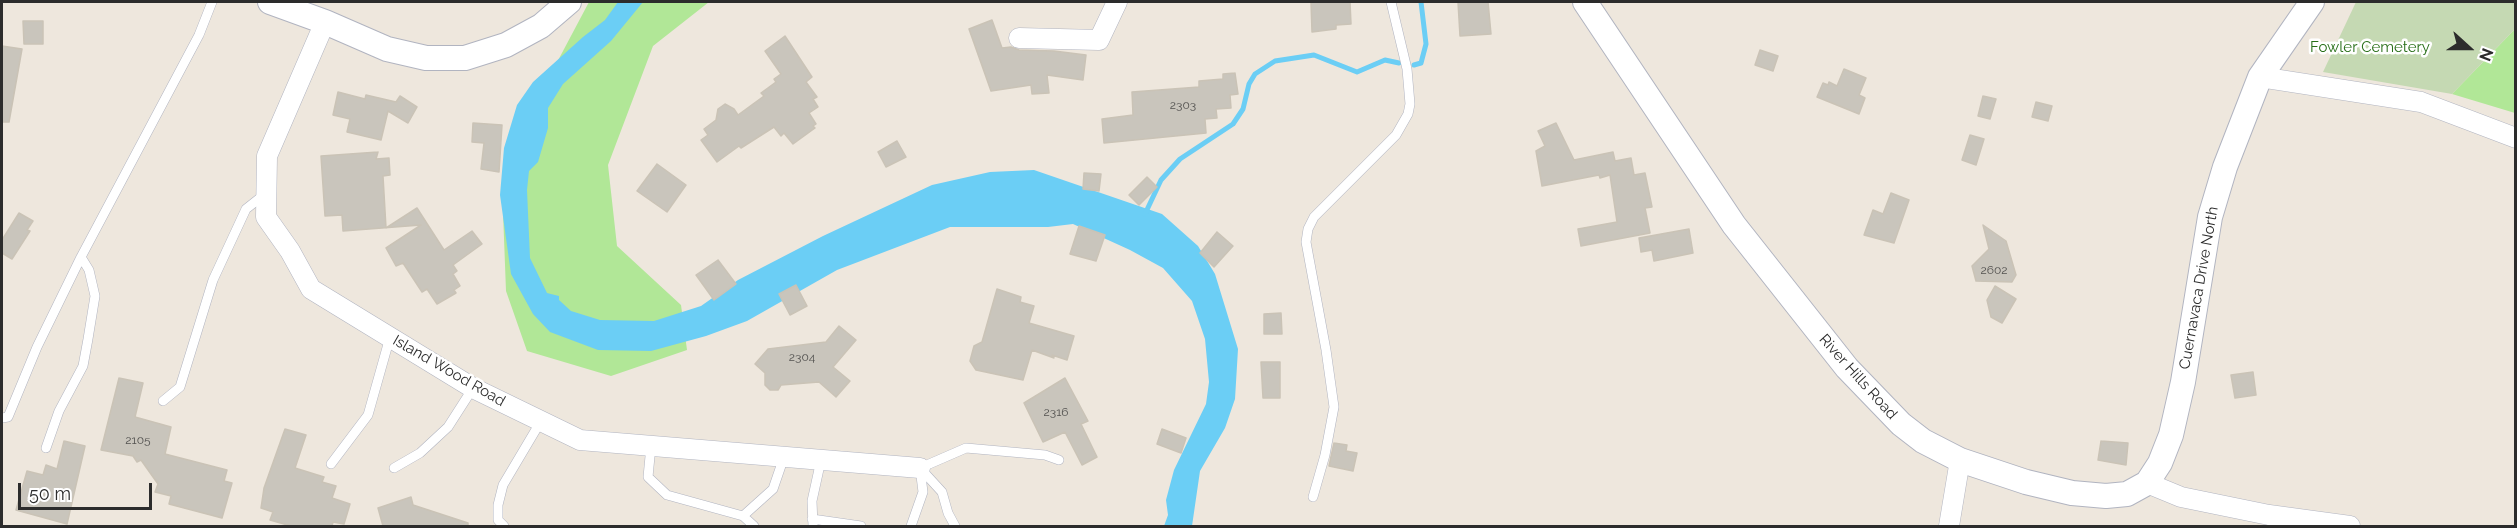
<!DOCTYPE html>
<html>
<head>
<meta charset="utf-8">
<style>
  body { margin:0 }
  #map { position:relative; width:2517px; height:528px; overflow:hidden; background:#eee7dd; font-family:Raleway,sans-serif }
  canvas { display:block }
  .frame { position:absolute; inset:0; border:3px solid #2c2c2c; pointer-events:none }
  .north { position:absolute; left:2439px; top:18px; width:60px; height:60px; -webkit-text-stroke:4px #fff; paint-order:stroke; rotate:111deg; font-size:16px; font-weight:700; line-height:24px; text-align:center; color:#2c2c2c }
  .north::after { content:''; display:block; margin:auto; width:21px; height:27px; background:#2c2c2c; clip-path:polygon(50% 0,100% 100%,50% 72%,0 100%) }
  .scale { position:absolute; left:18px; top:483px; width:134px; height:27px; box-sizing:border-box; border:3px solid #2c2c2c; border-top:0; padding-left:8px; font-size:18px; line-height:21px; white-space:nowrap; color:#2c2c2c; -webkit-text-stroke:4px #fff; paint-order:stroke }
</style>
</head>
<body>
<div id="map">
<canvas width="2517" height="528"></canvas>
<div class="frame"></div>
<div class="north">N</div>
<div class="scale">50 m</div>
</div>
<script>
const ctx = document.querySelector('canvas').getContext('2d');
ctx.lineJoin = 'round';
function paint(path, color) { ctx.fillStyle = color; ctx.fill(path, 'evenodd'); }
const toPath = rows => new Path2D(rows.map(r => 'M' + r).join(''));
function strokePath(path, color, width, dash) { ctx.strokeStyle = color; ctx.lineWidth = width; ctx.lineCap = dash ? 'butt' : 'round'; ctx.setLineDash(dash || []); ctx.stroke(path); }
function drawText(font, color, halo, rows, align = 'center') {
  ctx.font = font + ' Raleway,sans-serif'; ctx.lineWidth = 5; ctx.setLineDash([]); ctx.textBaseline = 'middle'; ctx.strokeStyle = halo; ctx.fillStyle = color; for (const [text, x, y, turn = 0] of rows) {
    ctx.save(); ctx.translate(x, y); ctx.rotate((+turn || 0) * Math.PI / 180); ctx.textAlign = isNaN(turn) ? turn : align; if (halo) ctx.strokeText(text, 0, 0); ctx.fillText(text, 0, 0); ctx.restore();
  }
}
paint(toPath([
  [589,2,709,2,653,46,608,165,617,246,681,305,687,350,611,376,527,351,506,291,503,212,537,100],
  [2515,29,2515,113,2452,94]
]), '#b1e797');
paint(toPath([
  [2356,2,2515,2,2515,29,2452,94,2323,72]
]), '#c5d9b3');
paint(toPath([
  [618,2,643,2,611,41,563,84,548,108,548,128,538,162,529,171,527,190,530,258,547,293,559,296,559,300,571,311,600,320,654,321,701,306,738,280,823,236,932,185,990,172,1034,170,1162,214,1198,246,1215,274,1238,349,1235,399,1225,428,1200,471,1192,526,1164,526,1168,515,1166,500,1174,470,1206,404,1209,382,1205,339,1192,301,1163,268,1130,250,1073,224,1048,227,950,227,837,270,747,321,706,336,651,351,598,350,550,332,533,314,511,274,500,195,504,148,517,105,533,82,583,37,605,20]
]), '#6bcef5');
strokePath(toPath([
  [1414,65,1421,63,1426,44,1421,2],
  [1145,214,1161,180,1180,159,1233,124,1243,109,1249,84,1255,74,1275,61,1314,55,1357,72,1385,60,1399,63]
]), '#6bcef5', 5);
const building = toPath([
  [1311,2,1350,2,1351,24,1336,25,1336,29,1312,32,1311,2],
  [1458,2,1488,2,1491,34,1460,36,1458,2],
  [992,20,1002,48,1011,47,1019,50,1054,51,1086,55,1083,80,1047,75,1049,93,1032,94,1031,85,991,91,969,29,992,20],
  [23,21,43,21,43,44,24,44,23,21],
  [785,36,812,77,806,82,817,97,813,99,818,107,809,113,816,124,813,126,815,128,793,144,784,133,781,136,774,127,741,148,739,146,717,162,701,140,708,135,704,129,716,120,718,109,725,104,734,109,738,115,764,96,761,93,776,82,774,79,781,74,765,51,785,36],
  [2,46,22,49,9,122,2,122,2,46],
  [1760,50,1778,56,1773,71,1755,65,1760,50],
  [1844,69,1866,78,1859,95,1865,98,1859,114,1817,97,1823,83,1828,85,1829,82,1837,86,1844,69],
  [1235,73,1238,94,1230,95,1231,108,1216,109,1217,118,1205,119,1206,133,1104,143,1102,119,1133,115,1132,92,1199,87,1199,81,1223,79,1223,74,1235,73],
  [338,92,365,99,366,95,396,102,400,96,417,107,408,123,388,111,381,140,347,132,350,119,333,115,338,92],
  [1983,96,1996,99,1990,119,1978,116,1983,96],
  [2036,102,2052,106,2048,121,2032,117,2036,102],
  [473,123,502,125,499,172,481,169,484,143,472,142,473,123],
  [1556,123,1574,160,1613,152,1615,161,1631,158,1634,175,1645,173,1652,207,1645,208,1650,233,1581,246,1578,229,1617,222,1610,175,1600,178,1599,175,1542,186,1536,151,1545,146,1538,131,1556,123],
  [1970,135,1984,139,1976,165,1962,160,1970,135],
  [897,141,906,157,886,167,878,152,897,141],
  [378,152,376,159,389,158,390,175,383,176,386,228,417,208,444,250,472,231,482,244,453,265,457,271,453,274,460,286,454,290,456,293,437,304,427,289,422,292,403,263,396,266,386,248,421,225,343,231,342,215,325,216,321,156,378,152],
  [657,164,686,185,667,212,637,191,657,164],
  [1084,173,1101,174,1099,191,1083,189,1084,173],
  [1147,177,1157,187,1139,205,1129,195,1147,177],
  [1891,193,1909,200,1894,243,1864,235,1873,210,1883,214,1891,193],
  [19,213,33,221,27,230,30,231,12,259,2,253,2,240,19,213],
  [1983,225,2006,241,2016,275,2012,282,1976,281,1972,266,1989,249,1983,225],
  [1079,226,1105,235,1096,261,1070,254,1079,226],
  [1689,229,1693,253,1654,261,1652,250,1641,252,1639,238,1689,229],
  [1217,232,1233,246,1214,267,1200,253,1217,232],
  [718,260,736,284,714,300,696,275,718,260],
  [796,285,807,306,790,315,779,294,796,285],
  [1995,286,2016,299,2002,323,1991,317,1987,300,1995,286],
  [997,289,1021,297,1020,302,1034,306,1029,323,1074,336,1067,360,1052,355,1054,358,1032,350,1023,380,976,370,970,361,974,346,982,342,997,289],
  [1281,313,1282,334,1264,334,1264,314,1281,313],
  [839,326,856,340,833,367,850,381,836,397,819,382,781,385,778,390,770,390,765,385,765,373,755,364,768,349,826,342,839,326],
  [1261,362,1280,362,1280,398,1263,398,1261,362],
  [2253,372,2256,395,2235,398,2231,375,2253,372],
  [119,378,143,383,135,417,171,427,165,454,227,470,224,481,232,483,222,518,169,504,171,496,155,492,158,484,141,460,137,462,133,456,101,450,119,378],
  [1065,378,1088,421,1081,424,1097,457,1082,465,1065,432,1043,442,1024,403,1065,378],
  [285,429,306,435,295,468,324,477,322,482,336,486,332,498,350,504,344,524,333,522,332,526,291,526,270,520,273,512,261,508,264,488,285,429],
  [1162,429,1186,438,1181,453,1157,444,1162,429],
  [64,441,85,446,67,524,16,510,27,471,43,475,46,465,57,469,64,441],
  [2101,441,2128,443,2126,465,2098,460,2101,441],
  [1334,443,1347,445,1346,451,1357,453,1353,471,1329,466,1334,443],
  [411,497,413,505,468,523,468,526,383,526,378,508,411,497]
]);
paint(building, '#c9c5bc');
strokePath(building, '#cac3b6', 1.5);
const service = toPath([
  [163,401,180,387,213,280,246,209,265,194],
  [2,418,8,417,37,347,81,257,199,35,212,2],
  [651,446,648,477,667,495,743,516,773,489,784,457],
  [46,448,59,411,83,366,88,339,95,296,89,270,81,257],
  [331,464,368,415,390,337],
  [394,468,420,453,448,427,473,388],
  [920,468,966,448,1045,455,1059,460],
  [920,468,942,492,948,513,955,526],
  [1313,497,1325,455,1334,407,1326,350,1306,242,1308,229,1314,217,1396,135,1408,114,1410,104,1407,69,1391,2],
  [743,516,754,526],
  [812,519,861,526],
  [504,526,498,520,498,505,503,485,541,421],
  [813,526,812,501,821,460],
  [911,526,923,492,920,468]
]);
const minor = toPath([
  [325,22,267,156,266,217,290,251,311,289,473,388,580,440,920,468],
  [1019,38,1099,40,1117,2],
  [2260,77,2421,102,2516,138],
  [2147,483,2181,497,2269,515,2350,526],
  [1949,526,1960,460]
]);
const tertiary = toPath([
  [270,2,325,22,387,49,426,58,465,58,506,45,541,26,569,2],
  [1585,2,1734,225,1847,368,1901,424,1923,441,1960,460,2026,482,2072,493,2106,496,2127,494,2147,483,2160,463,2171,435,2183,382,2210,217,2225,167,2260,77,2312,2]
]);
strokePath(service, '#b1b4c0', 10);
strokePath(minor, '#b1b4c0', 21);
strokePath(tertiary, '#b1b4c0', 26);
strokePath(service, '#fff', 9);
strokePath(minor, '#fff', 20);
strokePath(tertiary, '#fff', 24);
drawText('12px', '#535250', null, [
  ["2303",1183,105],
  ["2602",1994,270],
  ["2304",802,357],
  ["2316",1056,412],
  ["2105",138,440]
]);
drawText('15px', '#276e17', '#fff', [
  ["Fowler Cemetery",2370,47]
]);
drawText('15px', '#2c2c2c', '#fff', [
  ["Cuernavaca Drive North",2199,288,-80],
  ["Island Wood Road",449,371,30],
  ["River Hills Road",1858,377,48]
]);
</script>
</body>
</html>
